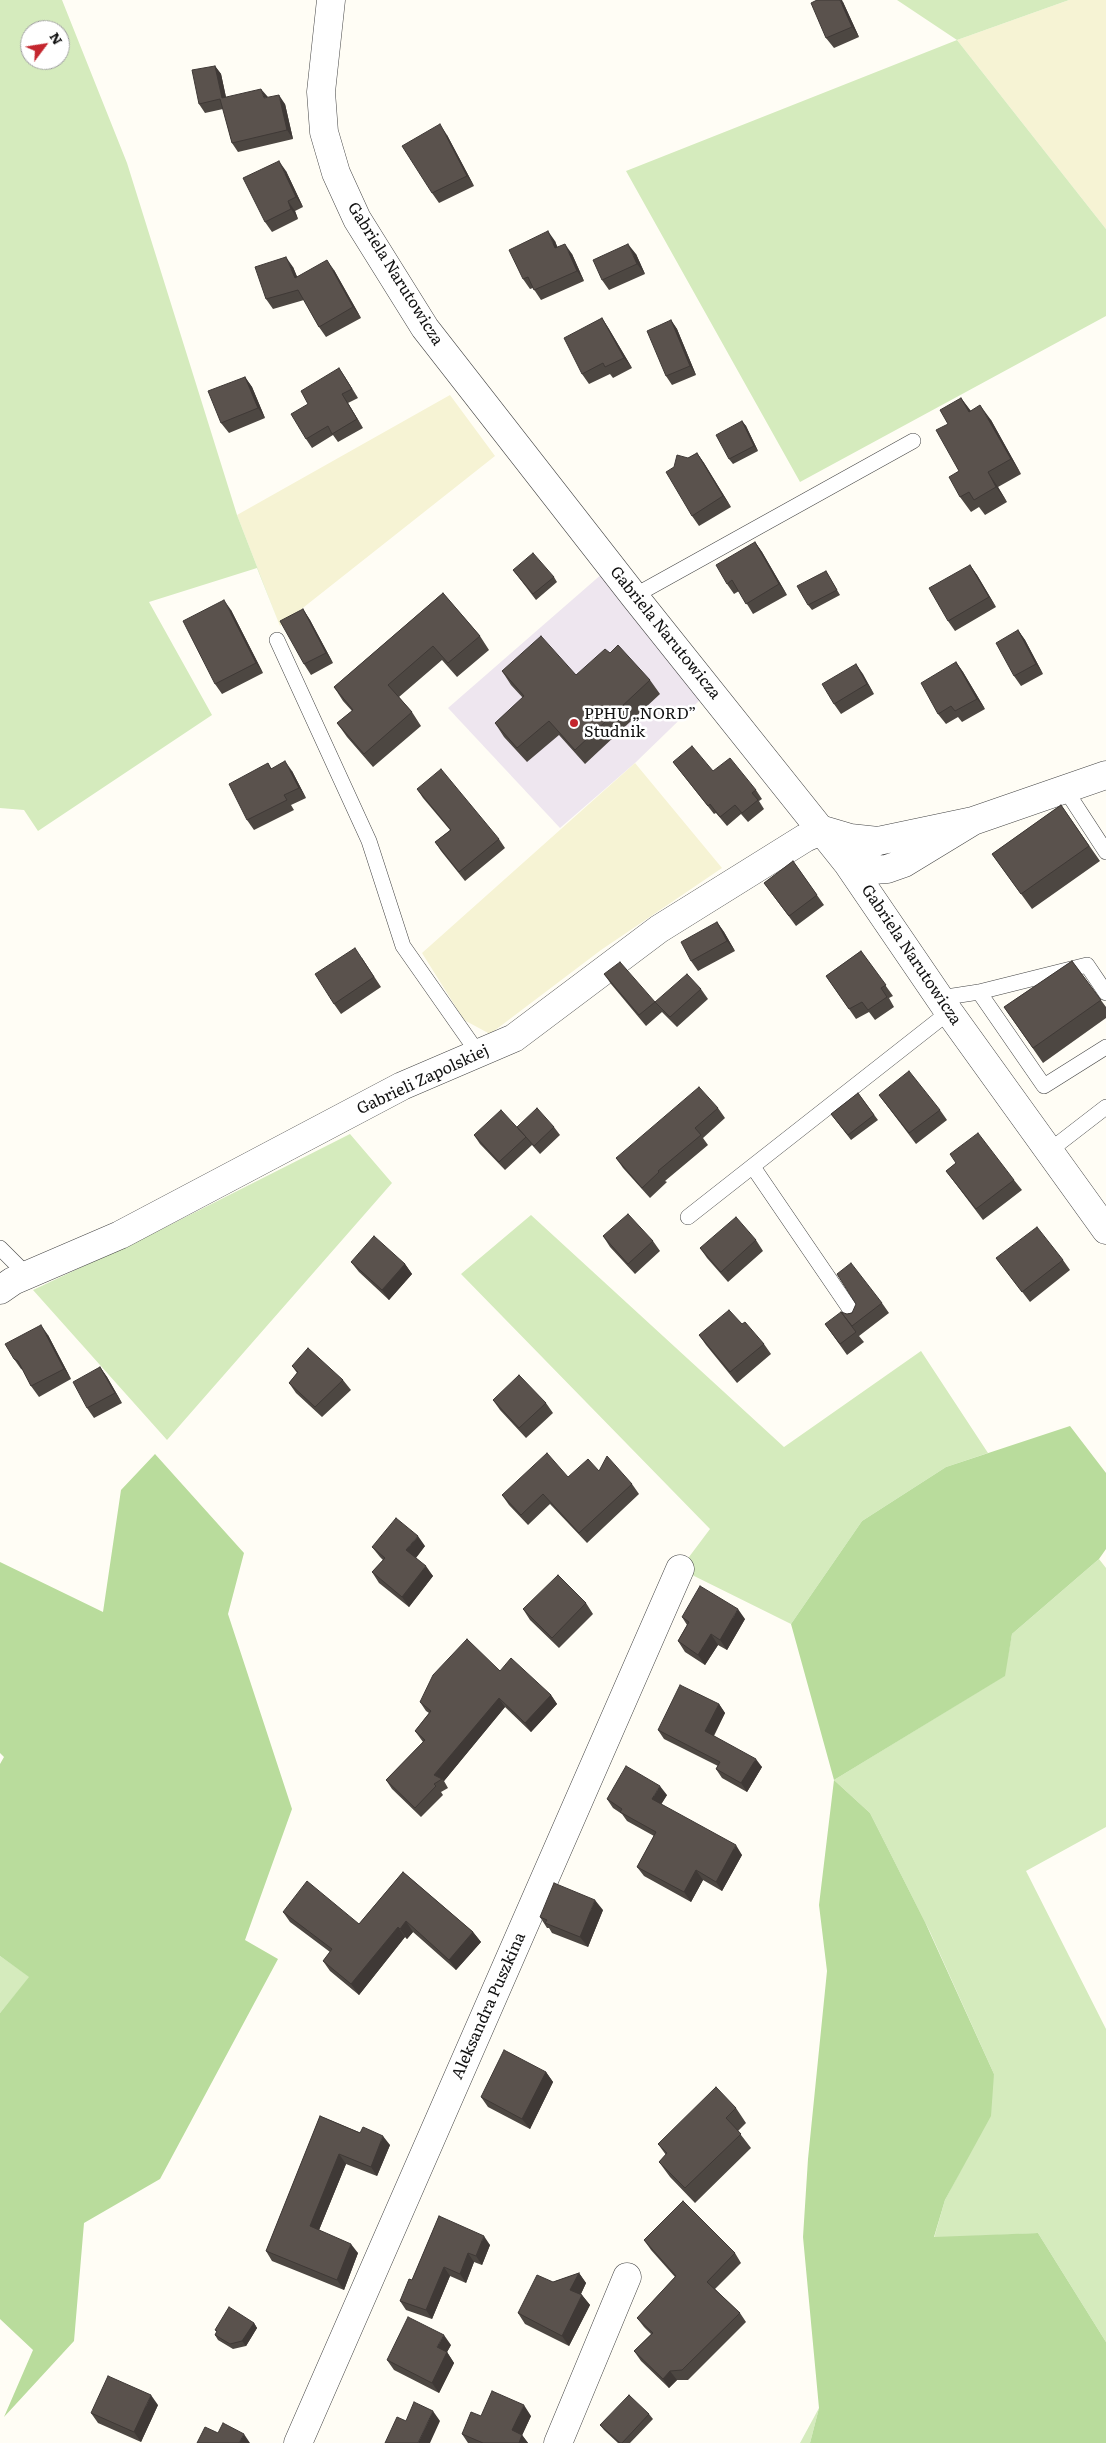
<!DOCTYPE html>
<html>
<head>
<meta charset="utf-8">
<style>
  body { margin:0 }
  #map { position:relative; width:1106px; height:2443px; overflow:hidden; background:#fffdf5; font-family:Literata,serif }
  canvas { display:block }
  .north { position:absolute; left:20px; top:20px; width:50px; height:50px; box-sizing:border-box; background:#fff; border:1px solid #a0a0a0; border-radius:50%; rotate:59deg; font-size:14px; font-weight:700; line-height:20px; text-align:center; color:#111 }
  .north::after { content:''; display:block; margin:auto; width:18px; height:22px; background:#c4262e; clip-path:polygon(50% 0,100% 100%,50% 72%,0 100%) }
</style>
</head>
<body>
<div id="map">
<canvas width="1106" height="2443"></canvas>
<div class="north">N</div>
</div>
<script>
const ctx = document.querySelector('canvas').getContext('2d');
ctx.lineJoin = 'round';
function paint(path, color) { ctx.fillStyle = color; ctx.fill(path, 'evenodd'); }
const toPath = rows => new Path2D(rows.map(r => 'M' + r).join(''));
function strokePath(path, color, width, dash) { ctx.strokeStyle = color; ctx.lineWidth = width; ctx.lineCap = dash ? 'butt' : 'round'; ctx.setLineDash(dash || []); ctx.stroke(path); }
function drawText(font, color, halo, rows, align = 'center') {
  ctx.font = font + ' Literata,serif'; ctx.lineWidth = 5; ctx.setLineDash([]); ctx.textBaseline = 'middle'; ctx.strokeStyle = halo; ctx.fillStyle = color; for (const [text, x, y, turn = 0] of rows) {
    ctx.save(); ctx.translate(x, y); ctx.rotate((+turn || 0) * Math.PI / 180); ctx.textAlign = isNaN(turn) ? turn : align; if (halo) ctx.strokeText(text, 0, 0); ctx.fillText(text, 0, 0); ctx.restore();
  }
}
paint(toPath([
  [603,573,700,700,635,763,560,828,448,708]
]), '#eee6ef');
paint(toPath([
  [1069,0,1106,0,1106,229,957,40],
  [450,395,495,456,280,626,237,515],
  [635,763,722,868,601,950,490,1034,464,1020,422,953]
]), '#f6f3d4');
paint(toPath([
  [0,0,62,0,127,163,237,515,280,626,257,568,149,602,212,715,38,831,24,810,0,808],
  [30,30,60,30,60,60,30,60],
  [897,0,1069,0,957,40,1106,229,1106,316,800,482,626,171,957,40],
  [350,1134,392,1183,167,1440,33,1290,156,1232],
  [531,1215,784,1447,921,1351,988,1453,946,1467,862,1521,791,1624,680,1569,710,1529,461,1274],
  [1099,1559,1106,1568,1106,1827,1026,1871,1106,2029,1106,2342,1038,2233,934,2238,945,2200,965,2162,994,2074,930,1932,870,1813,834,1780,1004,1676,1012,1634],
  [0,1956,30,1977,0,2013],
  [819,2408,810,2443,800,2443]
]), '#d5ebbd');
paint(toPath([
  [1070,1426,1106,1473,1106,1549,1099,1559,1012,1634,1005,1676,834,1780,870,1813,925,1922,994,2074,991,2116,945,2200,934,2237,1038,2233,1106,2342,1106,2443,810,2443,819,2408,803,2237,808,2159,827,1971,819,1905,834,1780,791,1624,862,1521,946,1467],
  [155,1454,244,1553,228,1614,292,1809,245,1940,278,1959,160,2179,84,2223,74,2341,4,2417,33,2350,0,2319,0,2013,29,1977,0,1956,0,1764,4,1757,0,1753,0,1562,103,1612,121,1490]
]), '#b9dc9c');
const service = toPath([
  [634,596,913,441],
  [277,640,369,841,403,946,478,1053],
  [1065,789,1106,852],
  [979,992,1044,1086,1106,1047],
  [940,998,979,992,1087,965,1106,993],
  [1049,1151,1106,1107],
  [753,1167,854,1315],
  [688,1217,949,1012],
  [0,1248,27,1275]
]);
const minor = toPath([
  [331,0,321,92,324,132,336,173,357,219,425,328,634,596,848,864,949,1012,1106,1230],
  [973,821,904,863,887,869,873,870,848,864,865,847,878,841,973,821,1106,775],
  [0,1290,13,1281,120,1235,402,1086,514,1038,659,929,805,838,823,830,850,838,878,841],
  [298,2443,680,1569],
  [558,2443,627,2277]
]);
strokePath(service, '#444', 16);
strokePath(minor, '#444', 29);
strokePath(service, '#fff', 15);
strokePath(minor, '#fff', 28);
paint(toPath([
  [843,2,859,37,834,48,826,38],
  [215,66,221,74,226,97,268,98,285,104,293,139,238,152,232,143,223,109,205,113,199,104],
  [447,135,474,186,439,203,432,193],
  [286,171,303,207,295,211,298,219,272,232,265,222],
  [555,241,557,247,572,254,584,281,541,300,533,288,530,289,523,279],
  [636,254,645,274,609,290,602,280],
  [293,267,297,277,334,270,361,318,326,337,319,327,304,300,273,309,266,299],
  [602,318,609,329,632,368,613,378,610,374,589,384,582,374],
  [671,320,677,329,696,375,672,385,666,376],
  [339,368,358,398,348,403,363,428,338,442,333,435,312,448,306,439,308,404],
  [245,377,252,387,265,418,229,433,221,423],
  [961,398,971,411,991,420,1021,474,998,487,1007,502,985,515,979,507,971,512,960,497,959,471,948,424],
  [742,421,746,426,758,451,733,464,729,459],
  [697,453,704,463,731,507,699,526,692,516,688,458],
  [755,542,762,552,787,595,753,614,739,591,734,594,727,584],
  [970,565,977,575,996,607,955,631,948,621],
  [513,570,554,577,557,582,536,600],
  [826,571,840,595,812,610,808,605],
  [443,593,480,636,489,650,457,677,442,660,399,697,412,712,421,726,373,767,347,737,337,723,352,711,343,701,334,687],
  [303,609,310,620,333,663,311,675,304,664],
  [231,610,263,673,222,694,215,684],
  [1018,630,1025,640,1043,674,1021,686,1014,676],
  [610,653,650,680,660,694,585,764,559,735,527,762,504,737,495,723,523,698,511,685,502,671,576,675],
  [956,662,963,672,985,709,962,722,958,717,946,724,938,714],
  [856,664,874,694,841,714,834,704],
  [673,762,713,771,756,790,762,799,759,801,764,809,748,822,741,814,727,826,716,813,714,814],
  [268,763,271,768,292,771,306,798,291,805,294,810,254,830,247,820],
  [417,789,499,839,505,848,465,881,441,851,435,842,450,830,423,798],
  [1061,805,1100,861,1032,909,992,854],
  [793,861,824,905,796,926,764,883],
  [717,922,724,932,735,951,698,971,691,961],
  [861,951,893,996,889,998,894,1007,875,1020,869,1012,856,1019,826,976],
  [362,958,381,987,341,1014,334,1004],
  [1072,961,1106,1007,1106,1018,1043,1063,1004,1007],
  [604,974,655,1002,701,989,708,999,677,1027,662,1012,646,1026,611,984],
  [858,1093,878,1120,851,1140,831,1114],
  [879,1095,940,1110,947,1120,916,1144],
  [718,1108,725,1118,703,1138,708,1145,665,1181,667,1182,650,1198,623,1168,616,1158],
  [554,1127,560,1135,540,1154,532,1145,505,1170,480,1144,474,1135,518,1129],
  [956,1163,1014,1180,1022,1190,983,1220,946,1171],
  [603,1236,653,1241,660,1251,635,1274,610,1247],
  [756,1240,763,1251,728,1282,707,1258,700,1248],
  [996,1258,1063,1260,1070,1270,1030,1302],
  [351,1262,405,1264,412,1274,389,1300,359,1272],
  [882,1303,889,1313,859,1336,864,1342,847,1355,825,1324,847,1314],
  [742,1324,764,1344,771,1354,737,1383,706,1345,699,1335],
  [48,1335,71,1379,39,1397,31,1386,23,1370,21,1369,14,1359],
  [292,1366,343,1380,351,1390,322,1417,296,1393,289,1383,297,1373],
  [100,1367,107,1377,122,1403,94,1418,87,1408],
  [493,1400,546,1403,553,1413,526,1438,500,1410],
  [599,1471,632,1484,639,1494,587,1543,550,1504,528,1525,509,1505,502,1495,568,1477],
  [425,1546,416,1558,433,1576,409,1607,379,1583,372,1572,383,1560,380,1557,372,1547],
  [586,1603,593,1614,559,1648,530,1620,523,1609],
  [682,1617,745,1619,727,1650,718,1645,705,1665,685,1652,678,1641,687,1625],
  [500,1671,551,1695,557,1704,531,1732,505,1707,444,1781,448,1788,441,1792,443,1795,421,1817,392,1789,386,1780,423,1742,415,1731,429,1713,426,1711,420,1702],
  [719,1704,725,1713,714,1736,762,1767,747,1792,722,1778,716,1769,718,1766,664,1739,658,1730],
  [667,1795,661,1804,742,1855,722,1891,703,1880,691,1902,644,1876,637,1867,654,1836,627,1821,622,1814,613,1808,607,1799],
  [403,1872,473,1932,481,1942,456,1970,413,1932,407,1939,405,1937,359,1995,330,1971,323,1961,330,1952,290,1922,283,1912,359,1924],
  [603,1910,588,1947,552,1933,549,1928,547,1928,540,1917],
  [546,2072,553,2082,530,2129,488,2107,481,2097],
  [736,2108,746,2123,738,2131,751,2148,695,2203,670,2177,659,2162,666,2155,658,2144],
  [320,2116,390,2145,377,2176,346,2164,319,2230,358,2253,344,2290,272,2261,266,2251],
  [439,2216,490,2245,482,2265,474,2262,466,2283,450,2276,432,2319,406,2310,400,2301,412,2280],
  [644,2240,735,2253,741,2263,715,2289,740,2313,746,2322,688,2380,677,2380,669,2388,641,2361,634,2351,651,2334,644,2327,637,2318,675,2277,651,2250],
  [579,2273,586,2283,581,2294,590,2305,569,2346,525,2324,518,2313,553,2282],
  [254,2323,257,2328,246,2346,233,2349,218,2340,215,2335,217,2332,215,2330],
  [451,2345,447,2352,454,2363,439,2393,394,2370,387,2360],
  [158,2405,141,2442,98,2423,91,2413],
  [649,2414,653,2419,630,2443,618,2443,604,2430,600,2425],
  [481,2416,531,2416,522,2435,528,2443,468,2443,462,2434]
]), '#4d4742');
paint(toPath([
  [840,0,842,0,843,2,859,37,852,27],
  [215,66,221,74,228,107,222,98],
  [261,89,268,97,264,98],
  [279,95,285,104,293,139,287,130],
  [440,124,447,135,474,186,467,176],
  [279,161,286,171,303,207,296,197],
  [288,201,295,211,298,219,291,209],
  [548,231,555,241,562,258,555,248],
  [565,244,572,254,584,281,577,271],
  [628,244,636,254,645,274,637,264],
  [286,257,293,267,302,288,295,278],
  [327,260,334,270,361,318,353,307],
  [602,318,609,329,632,368,624,358],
  [671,320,677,329,696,375,690,366],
  [339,368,345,377,358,398,352,389],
  [245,377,252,387,265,418,258,408],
  [342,394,348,403,363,428,357,419],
  [961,398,972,413,969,412],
  [980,405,991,420,1021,474,1011,459],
  [742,421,746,426,758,451,754,446],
  [697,453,704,463,731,507,723,496],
  [988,472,998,487,1007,502,996,487],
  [755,542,762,552,787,595,779,584],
  [970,565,977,575,996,607,989,597],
  [224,600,231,610,263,673,256,663],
  [303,609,310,620,333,663,326,653],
  [1018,630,1025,640,1043,674,1036,664],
  [956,662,963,672,985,709,977,699],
  [856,664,863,674,874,694,867,684],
  [285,761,292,771,306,798,299,788],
  [717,922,724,932,735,951,727,941],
  [405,1264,412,1274,389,1300,382,1290],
  [41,1325,48,1335,71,1379,64,1369],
  [100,1367,107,1377,122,1403,115,1393],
  [418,1536,425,1546,414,1560,406,1550],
  [426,1566,433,1576,409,1607,402,1597],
  [738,1609,745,1619,727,1650,720,1640],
  [711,1634,718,1645,705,1665,698,1655],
  [551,1695,557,1704,531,1732,525,1723],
  [499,1698,505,1707,444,1781,442,1779,434,1775],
  [719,1704,725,1713,711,1740,705,1731],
  [756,1759,762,1767,747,1792,741,1783],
  [660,1786,667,1795,659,1808,652,1799],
  [736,1845,742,1855,722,1891,716,1882],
  [696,1870,703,1880,691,1902,684,1892],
  [595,1900,603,1910,588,1947,580,1937],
  [406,1921,413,1932,407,1939,400,1929],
  [398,1927,405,1937,359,1995,351,1984],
  [473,1932,481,1942,456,1970,449,1960],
  [546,2072,553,2082,530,2129,522,2119],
  [383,2136,390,2145,377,2176,371,2167],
  [339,2154,346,2164,317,2235,310,2226],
  [484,2236,490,2245,482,2265,476,2256],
  [351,2244,358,2253,344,2290,337,2280],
  [468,2253,474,2262,466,2283,460,2274],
  [444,2267,450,2276,432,2319,426,2310],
  [579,2273,586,2283,578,2300,570,2290],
  [582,2295,590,2305,569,2346,562,2336],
  [254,2323,257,2328,246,2346,242,2341],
  [444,2335,451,2345,447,2352,454,2363,439,2393,432,2383,437,2347],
  [670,2371,677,2380,669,2388,663,2379],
  [151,2395,158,2405,141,2442,134,2432],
  [524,2405,531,2416,520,2440,512,2430],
  [433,2411,440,2421,430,2443,418,2443],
  [244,2434,250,2443,239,2443],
  [522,2435,528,2443,519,2443]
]), '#3f3936');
const building = toPath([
  [817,0,840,0,852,27,826,38,811,3,817,0],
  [215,66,222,98,261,89,264,98,279,95,287,130,232,143,220,99,199,104,192,70,215,66],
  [440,124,467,176,432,193,402,146,440,124],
  [279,161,296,197,288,201,291,209,265,222,243,178,279,161],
  [548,231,555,248,565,244,577,271,534,290,528,277,523,279,509,250,548,231],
  [628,244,637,264,602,280,593,260,628,244],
  [286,257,295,278,327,260,353,307,319,327,298,290,266,299,255,267,286,257],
  [602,318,624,358,605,367,603,363,582,374,564,338,602,318],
  [671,320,690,366,666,376,647,331,671,320],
  [339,368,352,389,342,394,357,419,332,434,328,426,306,439,291,414,308,404,301,391,339,368],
  [245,377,258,408,221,423,208,391,245,377],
  [961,398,969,412,980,405,1011,459,988,472,996,487,974,500,969,492,960,497,949,477,959,471,936,430,948,424,940,410,961,398],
  [742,421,754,446,729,459,716,435,742,421],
  [697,453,723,496,692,516,666,472,674,467,677,455,688,458,697,453],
  [755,542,779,584,746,604,732,580,727,584,716,565,755,542],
  [533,553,554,577,533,594,513,570,533,553],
  [970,565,989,597,948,621,929,588,970,565],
  [826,571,837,590,808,605,797,586,826,571],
  [443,593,480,636,448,663,433,646,388,685,412,712,364,754,337,723,353,710,334,687,443,593],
  [224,600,256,663,215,684,183,621,224,600],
  [303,609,326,653,304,664,280,621,303,609],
  [1018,630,1036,664,1014,676,996,643,1018,630],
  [541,636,576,675,605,649,610,653,618,645,650,680,575,750,549,721,517,748,495,723,524,696,502,671,541,636],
  [956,662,977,699,955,711,951,706,938,714,921,683,956,662],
  [856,664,867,684,834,704,822,684,856,664],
  [692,746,713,771,730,758,756,790,752,793,758,800,742,813,735,805,720,817,710,804,708,806,673,762,692,746],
  [285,761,299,788,284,795,287,800,247,820,229,784,268,763,271,769,285,761],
  [441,769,499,839,459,872,435,842,451,830,417,789,441,769],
  [1061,805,1089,846,1021,894,992,854,1061,805],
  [793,861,817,895,789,916,764,883,793,861],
  [717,922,727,941,691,961,681,942,717,922],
  [355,948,374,977,334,1004,315,974,355,948],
  [861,951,886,985,881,988,887,997,868,1010,862,1002,849,1009,826,976,861,951],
  [1072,961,1101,1000,1033,1048,1004,1007,1072,961],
  [620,962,655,1002,639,1015,604,974,620,962],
  [687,974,701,989,670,1017,655,1002,687,974],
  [909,1071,940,1110,909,1133,879,1095,909,1071],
  [699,1087,718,1108,695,1128,701,1135,658,1171,659,1172,642,1188,616,1158,699,1087],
  [858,1093,874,1115,848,1135,831,1114,858,1093],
  [537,1108,554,1127,534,1146,517,1127,537,1108],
  [501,1110,526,1137,499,1162,474,1135,501,1110],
  [978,1133,1014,1180,976,1209,946,1171,956,1163,950,1154,978,1133],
  [628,1214,653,1241,628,1264,603,1236,628,1214],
  [736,1217,756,1240,721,1272,700,1248,736,1217],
  [1037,1227,1063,1260,1022,1292,996,1258,1037,1227],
  [374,1236,405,1264,382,1290,351,1262,374,1236],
  [851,1263,882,1303,852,1326,841,1312,847,1314,852,1313,856,1304,837,1274,851,1263],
  [729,1310,742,1324,745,1322,764,1344,730,1372,699,1335,729,1310],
  [841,1312,856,1332,840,1344,825,1324,841,1312],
  [41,1325,64,1369,31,1386,18,1361,14,1359,5,1344,41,1325],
  [308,1348,343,1380,315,1407,289,1383,298,1372,292,1366,308,1348],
  [100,1367,115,1393,87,1408,73,1382,100,1367],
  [519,1375,546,1403,519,1428,493,1400,519,1375],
  [547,1453,568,1477,588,1459,599,1471,607,1456,632,1484,579,1533,543,1494,521,1515,502,1495,547,1453],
  [396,1518,418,1536,406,1550,426,1566,402,1597,372,1572,385,1558,372,1547,396,1518],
  [558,1575,586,1603,552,1638,523,1609,558,1575],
  [700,1586,738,1609,720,1640,711,1634,698,1655,678,1641,689,1622,682,1617,700,1586],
  [467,1639,500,1671,511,1658,551,1695,525,1723,499,1698,434,1775,442,1779,434,1784,436,1786,415,1808,386,1780,425,1740,415,1731,431,1711,420,1702,433,1675,467,1639],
  [680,1685,719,1704,705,1731,756,1759,741,1783,716,1769,720,1762,658,1730,680,1685],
  [626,1766,660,1786,652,1799,736,1845,716,1882,696,1870,684,1892,637,1867,656,1832,620,1812,622,1809,607,1799,626,1766],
  [403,1872,473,1932,449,1960,406,1921,400,1929,398,1927,351,1984,323,1961,332,1949,283,1912,307,1881,359,1924,403,1872],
  [554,1883,595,1900,580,1937,545,1923,547,1920,540,1917,554,1883],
  [504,2050,546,2072,522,2119,481,2097,504,2050],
  [716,2087,736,2108,726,2118,741,2134,685,2188,659,2162,667,2153,658,2144,716,2087],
  [320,2116,360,2133,363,2127,383,2136,371,2167,339,2154,310,2226,351,2244,337,2280,266,2251,320,2116],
  [683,2201,735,2253,707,2282,740,2313,682,2370,670,2371,663,2379,634,2351,653,2333,637,2318,676,2276,644,2240,683,2201],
  [439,2216,484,2236,476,2256,468,2253,460,2274,444,2267,426,2310,400,2301,409,2279,412,2280,439,2216],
  [579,2273,570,2290,582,2295,562,2336,518,2313,537,2275,553,2282,579,2273],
  [229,2307,254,2323,242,2341,230,2344,215,2335,217,2331,215,2330,229,2307],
  [408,2317,444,2335,437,2347,447,2352,432,2383,387,2360,408,2317],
  [108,2376,151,2395,134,2432,91,2413,108,2376],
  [492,2391,524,2405,512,2430,522,2435,519,2443,483,2443,462,2434,471,2412,481,2416,492,2391],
  [629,2395,649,2414,622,2443,620,2443,600,2425,629,2395],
  [414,2402,433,2411,418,2443,385,2443,397,2417,406,2421,414,2402],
  [223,2423,244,2434,239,2443,197,2443,205,2427,218,2433,223,2423]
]);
paint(building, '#5a524d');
strokePath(building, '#3f3936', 1);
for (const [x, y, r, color] of [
  [574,723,5,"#c4262e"]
]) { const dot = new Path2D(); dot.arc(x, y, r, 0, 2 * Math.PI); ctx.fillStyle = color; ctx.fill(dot); strokePath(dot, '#fff', 2); }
drawText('16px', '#111', '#fff', [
  ["Gabriela Narutowicza",395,274,58],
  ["Gabriela Narutowicza",665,633,51],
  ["Gabriela Narutowicza",911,955,56],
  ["Gabrieli Zapolskiej",423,1080,-25],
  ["Aleksandra Puszkina",489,2006,-66]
]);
drawText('16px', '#111', '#fff', [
  ["PPHU „NORD”",584,714],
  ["Studnik",584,732]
], 'left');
</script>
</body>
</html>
